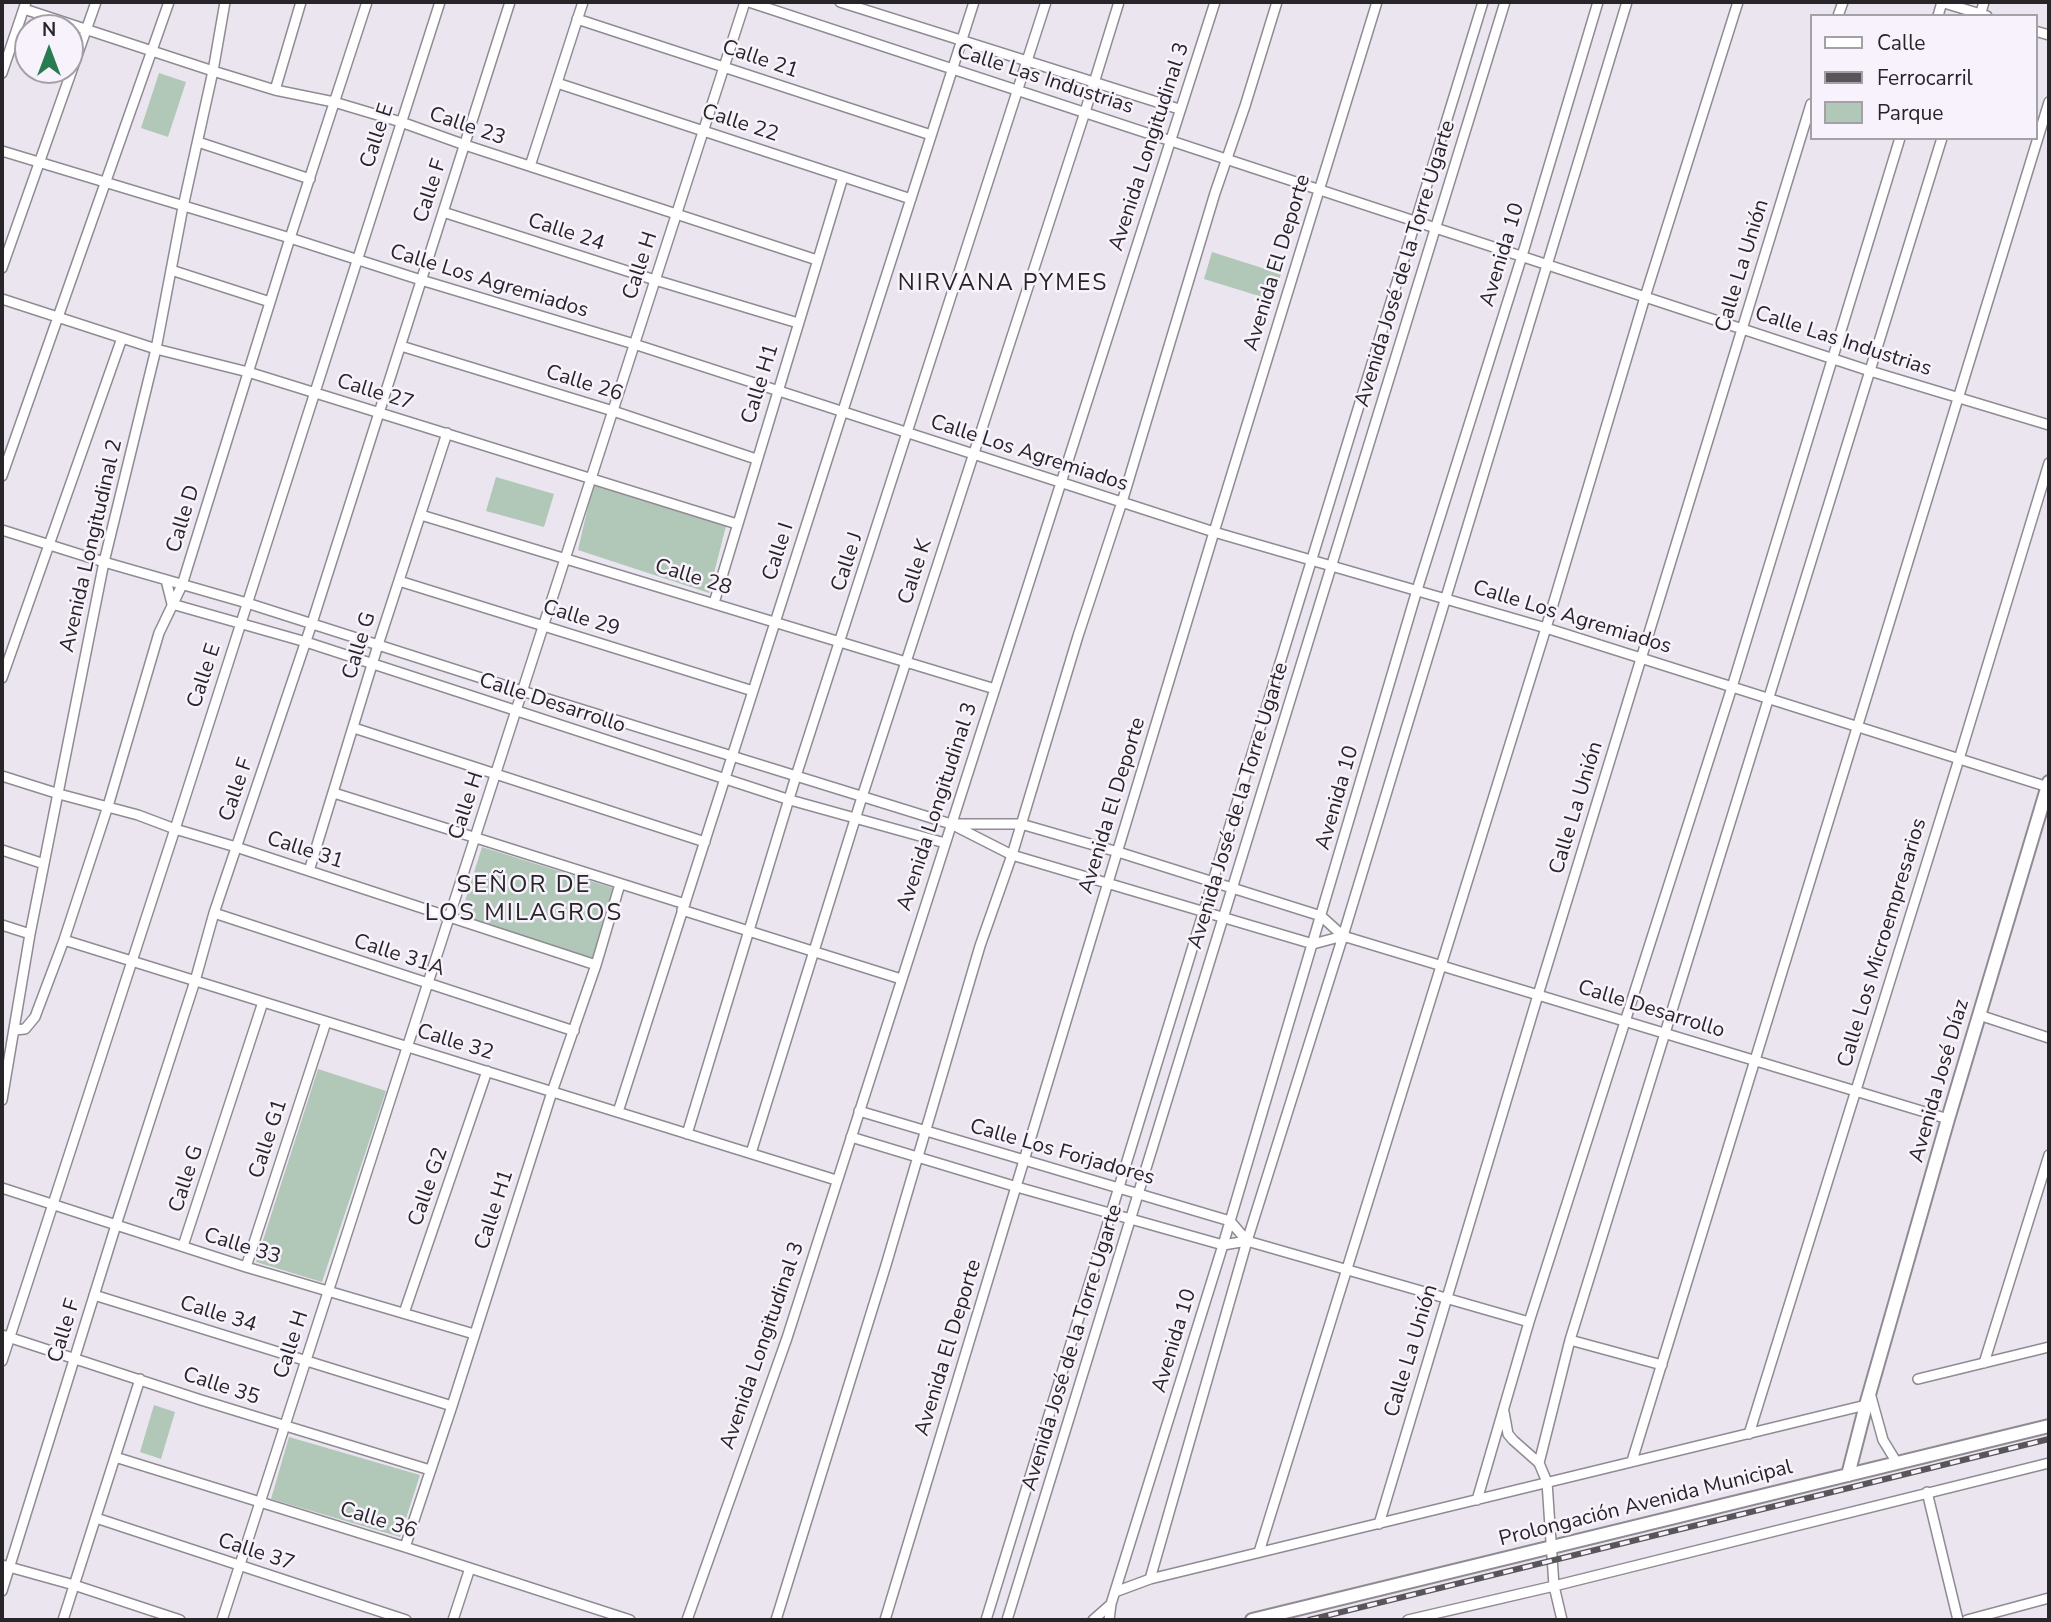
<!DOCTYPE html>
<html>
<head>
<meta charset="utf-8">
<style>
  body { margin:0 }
  #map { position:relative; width:2051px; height:1622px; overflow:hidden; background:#ebe5ef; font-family:"Nunito Sans",sans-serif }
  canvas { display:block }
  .frame { position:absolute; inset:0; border:4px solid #272528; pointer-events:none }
  .legend { position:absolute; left:1810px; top:14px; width:228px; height:126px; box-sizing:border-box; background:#f8f2fc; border:2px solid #a4a0a7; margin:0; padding:9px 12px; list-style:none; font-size:21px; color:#272528 }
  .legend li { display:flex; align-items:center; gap:14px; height:35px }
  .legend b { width:35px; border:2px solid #a4a0a7 }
  .north { position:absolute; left:14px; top:14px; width:70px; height:70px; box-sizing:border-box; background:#f8f2fc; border:2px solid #a4a0a7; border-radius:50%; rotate:0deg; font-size:19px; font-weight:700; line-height:28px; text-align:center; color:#272528 }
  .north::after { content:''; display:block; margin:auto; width:24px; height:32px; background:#287c4f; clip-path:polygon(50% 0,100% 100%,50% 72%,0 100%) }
</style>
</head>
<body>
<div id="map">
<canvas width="2051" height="1622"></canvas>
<div class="frame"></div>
<ul class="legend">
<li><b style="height:9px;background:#fff"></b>Calle</li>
<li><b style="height:9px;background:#59565a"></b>Ferrocarril</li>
<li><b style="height:19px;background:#b1c7b8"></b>Parque</li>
</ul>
<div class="north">N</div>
</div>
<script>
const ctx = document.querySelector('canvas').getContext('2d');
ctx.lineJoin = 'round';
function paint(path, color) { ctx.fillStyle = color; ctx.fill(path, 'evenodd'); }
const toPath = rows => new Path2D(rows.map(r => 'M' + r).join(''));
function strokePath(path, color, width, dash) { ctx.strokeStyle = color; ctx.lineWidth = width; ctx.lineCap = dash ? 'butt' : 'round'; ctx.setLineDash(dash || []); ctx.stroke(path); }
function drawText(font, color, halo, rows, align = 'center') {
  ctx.font = font + ' "Nunito Sans",sans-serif'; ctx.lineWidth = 5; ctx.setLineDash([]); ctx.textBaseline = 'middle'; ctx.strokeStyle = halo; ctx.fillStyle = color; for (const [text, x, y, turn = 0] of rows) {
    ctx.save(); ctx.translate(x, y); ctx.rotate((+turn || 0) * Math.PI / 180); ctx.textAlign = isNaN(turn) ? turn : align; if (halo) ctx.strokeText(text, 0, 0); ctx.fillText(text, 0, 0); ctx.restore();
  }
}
paint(toPath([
  [159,73,186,82,168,137,141,128],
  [1212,252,1281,274,1272,300,1204,279],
  [496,477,554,494,544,527,486,511],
  [593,485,726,526,709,593,578,550],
  [482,847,613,888,592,959,460,917],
  [318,1069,386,1091,322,1282,256,1262],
  [154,1405,175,1412,161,1459,140,1452],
  [289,1437,420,1475,400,1537,271,1499]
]), '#b1c7b8');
const street = toPath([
  [749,2,1870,371,2049,425],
  [840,2,1179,109],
  [1941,2,1987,16],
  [24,9,213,71,275,90,334,102,401,122,465,145,817,260],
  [1838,16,1843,2],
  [1938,16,1942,2],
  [1980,16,1984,2],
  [577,19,931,135],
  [2035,31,2049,35],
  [2,73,26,2],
  [557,83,911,199],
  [275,90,301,2],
  [198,142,310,179],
  [2,151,290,238,421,280,634,344,1214,532,1546,628,2048,787],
  [530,166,583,2],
  [443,212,655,280,798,323],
  [2,268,96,2],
  [171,270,270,302],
  [2,299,156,349,248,372,737,524],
  [401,346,613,411,756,459],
  [2,476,169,2],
  [421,515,995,689],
  [2,530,104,562,247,603,522,691,951,824,1012,855,1313,944,1343,936],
  [166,580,172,604,306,642,790,800,945,843],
  [399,581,753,691],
  [714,603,843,177],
  [2,678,122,338],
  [354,728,705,842],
  [2,776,59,794,138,815,175,829,236,847,596,965],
  [334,793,685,904],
  [955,824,1021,824,1118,852,1321,916,1343,936,1948,1119],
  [2,850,44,864],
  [309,871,378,645,447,433],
  [682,910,901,979],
  [214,913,574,1031],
  [2,925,30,934],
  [64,940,836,1180],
  [1979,1015,2049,1038],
  [14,1030,25,1029,35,1017,64,940,108,806,159,633,182,585,290,238,367,2],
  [2,1100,30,934,104,562,156,349,183,207,213,71,225,2],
  [859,1111,1230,1221,1247,1241],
  [618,1112,974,2],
  [687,1134,796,776,1046,2],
  [851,1137,1017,1187,1223,1245,1247,1241,1529,1322],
  [751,1153,862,797,1085,112,1119,2],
  [2,1188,246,1267,474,1334],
  [183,1246,263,1002],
  [246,1267,326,1022],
  [94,1295,452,1406],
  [404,1313,487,1071],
  [2,1335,201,1400,430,1470],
  [1570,1340,1662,1365],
  [2,1361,175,829,440,2],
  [1984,1363,2049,1155],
  [1918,1379,2049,1347],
  [1870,1393,1883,1440,1897,1463],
  [1504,1412,1508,1434,1513,1440,1539,1463],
  [1749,1434,1959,759,2049,463],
  [115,1457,405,1547,630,1620],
  [1632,1461,2049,102],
  [1927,1492,1958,1620],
  [1477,1500,1529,1322,1732,687,1900,138],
  [96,1518,406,1620],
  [1379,1524,1538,995,1811,104],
  [405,1547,452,1406,552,1092,596,965,620,884],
  [1259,1552,1546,628,1645,297,1738,2],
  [2,1565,74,1585,180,1620],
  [1150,1579,1247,1241,1343,936,1627,2],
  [2,1591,116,1225,195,981,214,913,312,623,510,2],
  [1115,1592,1150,1579,1866,1405],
  [63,1620,140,1379],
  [222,1620,745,2],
  [453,1620,470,1568],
  [687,1620,787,1338,1215,2],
  [776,1620,886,1265,980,946,1012,855,1078,636,1122,502,1215,193,1245,106,1277,2],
  [885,1620,1214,532,1377,2],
  [986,1620,1483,2],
  [1007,1620,1505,2],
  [1093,1620,1110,1605],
  [1109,1620,1111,1604,1223,1245,1417,590,1522,256,1598,2],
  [1408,1620,1554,1586,2049,1463],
  [1562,1620,1554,1586,1547,1482,1539,1463,1570,1340,1942,138],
  [1967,1620,2049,1598]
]);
const secondary = toPath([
  [1848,1475,1866,1405,1948,1119,2049,782],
  [1252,1620,2049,1426]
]);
strokePath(street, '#908b93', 12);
strokePath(secondary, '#908b93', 16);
strokePath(street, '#fff', 9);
strokePath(secondary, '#fff', 12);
const rail = toPath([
  [1309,1620,2049,1439]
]);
strokePath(rail, '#59565a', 6);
strokePath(rail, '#f8f2fc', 3.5, [10]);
drawText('21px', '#272528', '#f8f2fc', [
  ["Calle 21",760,60,19],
  ["Calle Las Industrias",1045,80,18],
  ["Calle 22",740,124,18],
  ["Calle 23",467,127,19],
  ["Calle E",378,136,-72],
  ["Avenida Longitudinal 3",1150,147,-72],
  ["Calle F",431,191,-72],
  ["Calle 24",566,233,18],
  ["Avenida 10",1503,255,-73],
  ["Avenida El Deporte",1278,263,-73],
  ["Avenida José de la Torre Ugarte",1406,264,-73],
  ["Calle H",641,266,-72],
  ["Calle La Unión",1743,266,-73],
  ["Calle Los Agremiados",489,282,17],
  ["Calle Las Industrias",1843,342,18],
  ["Calle 26",584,384,17],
  ["Calle H1",761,384,-73],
  ["Calle 27",375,393,17],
  ["Calle Los Agremiados",1029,454,18],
  ["Calle D",184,519,-73],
  ["Avenida Longitudinal 2",92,546,-77],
  ["Calle I",779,552,-72],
  ["Calle J",848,562,-72],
  ["Calle K",916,572,-72],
  ["Calle 28",693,578,17],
  ["Calle Los Agremiados",1572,618,17],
  ["Calle 29",581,619,17],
  ["Calle G",360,646,-73],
  ["Calle E",205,676,-72],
  ["Calle Desarrollo",552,704,18],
  ["Calle F",237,790,-71],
  ["Avenida 10",1338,798,-74],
  ["Calle H",467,806,-72],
  ["Avenida El Deporte",1113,806,-73],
  ["Avenida José de la Torre Ugarte",1239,806,-73],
  ["Avenida Longitudinal 3",938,807,-72],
  ["Calle La Unión",1577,808,-73],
  ["Calle 31",305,851,18],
  ["Calle Los Microempresarios",1883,943,-73],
  ["Calle 31A",399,956,18],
  ["Calle Desarrollo",1651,1010,17],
  ["Calle 32",455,1043,17],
  ["Avenida José Díaz",1940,1081,-74],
  ["Calle G1",269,1139,-72],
  ["Calle Los Forjadores",1062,1153,16],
  ["Calle G",187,1179,-72],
  ["Calle G2",429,1187,-71],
  ["Calle H1",495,1210,-72],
  ["Calle 33",242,1247,17],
  ["Calle 34",218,1315,17],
  ["Calle F",65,1331,-73],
  ["Avenida 10",1175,1341,-73],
  ["Calle H",292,1345,-72],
  ["Avenida Longitudinal 3",763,1346,-71],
  ["Avenida El Deporte",949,1348,-73],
  ["Avenida José de la Torre Ugarte",1073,1348,-73],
  ["Calle La Unión",1412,1351,-73],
  ["Calle 35",221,1387,18],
  ["Prolongación Avenida Municipal",1646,1504,-14],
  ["Calle 36",378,1521,17],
  ["Calle 37",256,1553,18]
]);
ctx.letterSpacing = '2px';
drawText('23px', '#272528', '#f8f2fc', [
  ["NIRVANA PYMES",1003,284]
]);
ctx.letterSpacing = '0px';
ctx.letterSpacing = '2px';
drawText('24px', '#272528', '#f8f2fc', [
  ["SEÑOR DE",524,886],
  ["LOS MILAGROS",524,914]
]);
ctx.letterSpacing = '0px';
</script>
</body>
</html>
